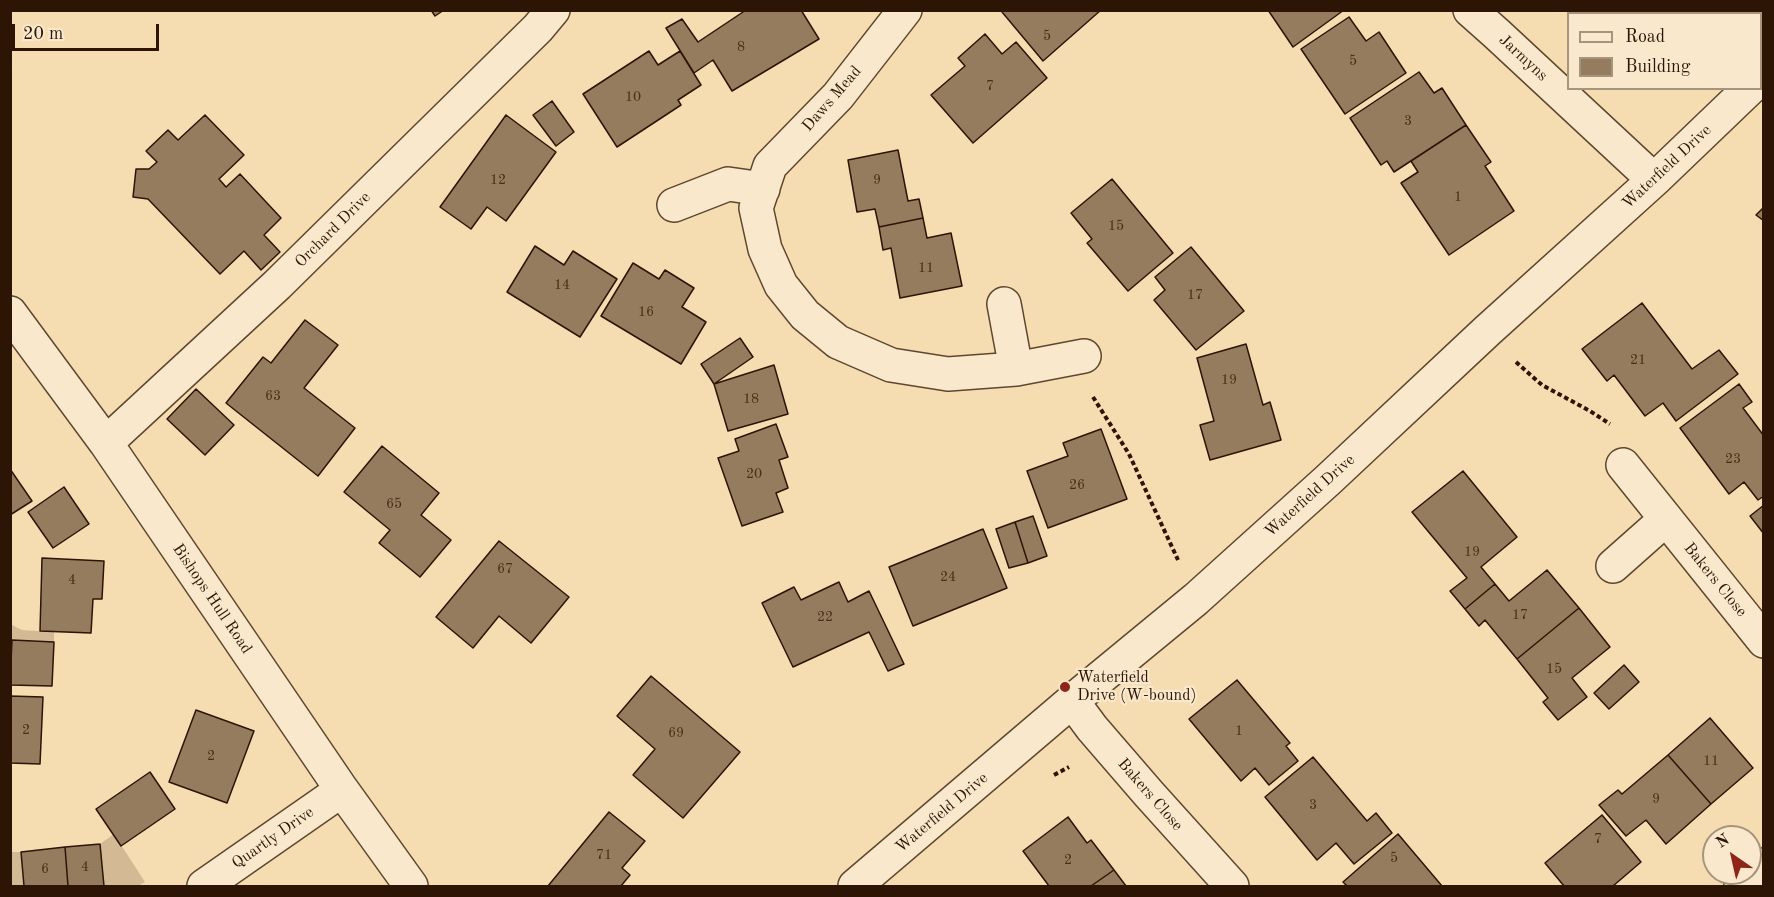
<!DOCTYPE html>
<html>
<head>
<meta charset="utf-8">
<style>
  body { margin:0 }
  #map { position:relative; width:1774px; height:897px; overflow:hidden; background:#f6dcb1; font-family:"Old Standard TT",serif }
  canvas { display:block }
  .frame { position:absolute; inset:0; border:12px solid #2c1504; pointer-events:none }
  .legend { position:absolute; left:1567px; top:12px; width:195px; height:78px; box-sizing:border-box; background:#f9e8cc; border:2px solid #a7947c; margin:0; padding:8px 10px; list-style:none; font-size:18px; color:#2c1504 }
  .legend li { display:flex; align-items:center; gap:12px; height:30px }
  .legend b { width:30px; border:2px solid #a7947c }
  .north { position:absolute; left:1702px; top:825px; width:60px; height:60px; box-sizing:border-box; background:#f9e8cc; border:2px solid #a7947c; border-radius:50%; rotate:326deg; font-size:16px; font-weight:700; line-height:24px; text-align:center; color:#2c1504 }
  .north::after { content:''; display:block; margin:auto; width:21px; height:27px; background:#8f2418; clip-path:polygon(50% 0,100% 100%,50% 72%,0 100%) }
  .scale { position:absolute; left:12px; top:24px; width:147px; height:27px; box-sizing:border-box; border:3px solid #2c1504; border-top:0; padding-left:8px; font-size:18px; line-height:21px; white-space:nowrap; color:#2c1504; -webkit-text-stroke:4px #f9e8cc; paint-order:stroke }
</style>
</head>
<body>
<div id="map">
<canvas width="1774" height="897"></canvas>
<div class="frame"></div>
<ul class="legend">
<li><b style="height:8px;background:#f9e8cc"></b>Road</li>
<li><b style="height:16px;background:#957c5e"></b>Building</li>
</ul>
<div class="north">N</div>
<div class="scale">20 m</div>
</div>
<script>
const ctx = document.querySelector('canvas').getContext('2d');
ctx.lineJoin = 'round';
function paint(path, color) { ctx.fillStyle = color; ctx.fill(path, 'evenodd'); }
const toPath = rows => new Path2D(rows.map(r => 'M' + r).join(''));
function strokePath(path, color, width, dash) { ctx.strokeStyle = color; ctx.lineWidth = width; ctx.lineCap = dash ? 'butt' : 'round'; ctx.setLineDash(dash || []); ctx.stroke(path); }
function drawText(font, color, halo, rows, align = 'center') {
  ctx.font = font + ' "Old Standard TT",serif'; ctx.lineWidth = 4.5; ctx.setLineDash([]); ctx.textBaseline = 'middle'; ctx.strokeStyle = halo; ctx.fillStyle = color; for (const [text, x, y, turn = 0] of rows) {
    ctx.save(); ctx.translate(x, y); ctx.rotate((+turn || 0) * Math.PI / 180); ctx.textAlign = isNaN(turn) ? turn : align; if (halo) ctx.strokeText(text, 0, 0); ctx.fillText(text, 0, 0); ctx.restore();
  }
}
paint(toPath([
  [10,624,22,630,54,632,54,642,11,640],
  [114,834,145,882,138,886,104,886,100,844],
  [11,852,21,852,24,886,11,886]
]), '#d4ba94');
const building = toPath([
  [431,10,444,10,435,16,431,10],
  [746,10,801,10,819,39,732,91,713,60,694,73,666,28,682,19,698,42,746,10],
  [1004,10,1101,10,1043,61,1002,12,1004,10],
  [1268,10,1344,10,1293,47,1268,10],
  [1598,10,1673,10,1676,14,1600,14,1598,10],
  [1349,17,1366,41,1379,32,1406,73,1345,114,1301,49,1349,17],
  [985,34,1002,54,1016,42,1047,78,973,143,931,95,965,66,958,58,985,34],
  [649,51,658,65,680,51,701,85,678,100,681,105,617,147,583,94,649,51],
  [1419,72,1434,93,1442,88,1466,125,1394,172,1387,161,1381,165,1350,118,1419,72],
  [552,101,574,132,556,146,533,115,552,101],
  [205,115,244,155,219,179,226,187,240,174,281,218,264,235,280,252,261,270,244,251,220,274,148,199,133,197,136,169,149,169,157,162,146,151,168,130,178,140,205,115],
  [506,115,556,152,506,221,487,207,471,229,440,207,506,115],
  [1466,125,1491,162,1485,166,1514,211,1449,255,1401,183,1418,172,1411,161,1466,125],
  [898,150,908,201,919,199,923,218,879,227,875,209,857,212,848,160,898,150],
  [1112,179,1173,253,1128,291,1087,243,1092,239,1071,213,1112,179],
  [1764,207,1764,221,1756,215,1764,207],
  [923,218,927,238,951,233,962,286,900,298,891,248,883,250,879,227,923,218],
  [535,246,564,265,573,251,617,279,580,337,507,292,535,246],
  [1191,247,1244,311,1196,350,1154,300,1165,290,1155,277,1191,247],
  [633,263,659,279,665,270,694,288,682,307,706,322,681,364,601,316,633,263],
  [1642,303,1692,369,1719,350,1738,374,1676,421,1663,403,1645,416,1614,375,1607,381,1582,349,1642,303],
  [305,320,338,345,304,388,355,428,318,476,226,403,263,357,271,363,305,320],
  [740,338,753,357,714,384,701,364,740,338],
  [1246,344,1263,405,1270,402,1281,440,1210,460,1200,425,1214,421,1197,358,1246,344],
  [774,365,788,414,728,431,714,384,774,365],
  [1739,384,1752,402,1743,408,1764,436,1764,496,1758,500,1744,482,1729,494,1680,428,1739,384],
  [196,389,234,425,205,455,167,419,196,389],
  [776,424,788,457,779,460,788,488,776,493,783,512,742,526,718,458,739,451,735,439,776,424],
  [1101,429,1127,499,1048,528,1027,471,1068,456,1063,443,1101,429],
  [382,446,439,493,421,515,451,540,420,577,379,543,390,530,344,492,382,446],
  [10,469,32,501,10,515,10,469],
  [1463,471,1517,537,1481,567,1495,584,1465,609,1450,591,1467,578,1412,512,1463,471],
  [64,487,89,524,53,548,28,512,64,487],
  [1764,505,1764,534,1750,516,1764,505],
  [1033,516,1047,556,1028,563,1015,522,1033,516],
  [1015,522,1028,563,1009,568,996,529,1015,522],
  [983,529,1007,588,913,626,889,567,983,529],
  [499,541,569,597,531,643,499,616,473,648,436,617,499,541],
  [42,558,104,561,102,599,93,599,91,633,40,631,42,558],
  [1547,570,1579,608,1517,659,1485,620,1479,626,1465,609,1495,584,1509,601,1547,570],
  [839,582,848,602,869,591,904,664,888,671,869,632,793,667,762,603,794,587,801,600,839,582],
  [1579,608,1610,647,1572,678,1587,697,1558,720,1543,702,1548,698,1517,659,1579,608],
  [12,640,54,642,52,686,10,685,12,640],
  [1624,665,1639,682,1609,709,1594,693,1624,665],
  [651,676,740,752,683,818,633,775,655,749,617,716,651,676],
  [1237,680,1290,743,1286,746,1298,761,1269,785,1255,768,1241,781,1189,719,1237,680],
  [10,696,43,697,40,764,10,763,10,696],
  [196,710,254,731,227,803,169,782,196,710],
  [1710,718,1753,768,1711,804,1668,755,1710,718],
  [1668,755,1711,804,1666,844,1646,820,1626,836,1599,805,1618,790,1622,794,1668,755],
  [1313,757,1367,821,1376,813,1392,833,1354,864,1336,843,1317,860,1265,797,1313,757],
  [150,772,175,809,121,846,96,809,150,772],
  [609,812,645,841,622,868,630,875,621,886,548,886,609,812],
  [1602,815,1641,862,1613,886,1564,886,1545,863,1602,815],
  [1068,817,1087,843,1091,840,1114,870,1091,886,1049,886,1023,851,1068,817],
  [1398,834,1442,886,1347,886,1343,882,1398,834],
  [100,844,104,886,68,886,65,847,100,844],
  [65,847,68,886,24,886,21,852,65,847],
  [1114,870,1126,886,1091,886,1114,870]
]);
paint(building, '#957c5e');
strokePath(building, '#2c1504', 1.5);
const minor = toPath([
  [905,10,838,96,770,166,756,208,765,249,781,285,805,315,838,342,891,365,948,374,1016,369,1084,356],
  [1470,10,1497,34,1654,180],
  [674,205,728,184,763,189],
  [1004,304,1016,369],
  [10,313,106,443,342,790,411,886],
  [106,443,277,285,538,28,553,10],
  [1623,465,1764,641],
  [1613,566,1666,519],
  [1072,701,1092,728,1149,794,1232,886],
  [204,886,342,790],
  [855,886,1072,701,1196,599,1328,480,1487,331,1654,180,1750,88],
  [1741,886,1764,865]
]);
strokePath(minor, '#5e472f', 36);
strokePath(toPath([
  [1516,362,1542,385,1590,411,1610,424],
  [1093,397,1129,454,1178,560],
  [1054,775,1069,767]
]), '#2c1504', 4, [4.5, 3]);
strokePath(minor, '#f9e8cc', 33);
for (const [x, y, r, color] of [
  [1065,687,6,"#8f2418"]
]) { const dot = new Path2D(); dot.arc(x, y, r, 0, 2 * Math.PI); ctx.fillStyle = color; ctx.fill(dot); strokePath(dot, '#f9e8cc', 2); }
drawText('14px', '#462f1a', null, [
  ["5",1047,36],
  ["8",741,47],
  ["5",1353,61],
  ["7",990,86],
  ["10",633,97],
  ["3",1408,121],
  ["12",498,180],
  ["9",877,180],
  ["1",1458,197],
  ["15",1116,226],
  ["11",926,268],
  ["14",562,285],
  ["17",1195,295],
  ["16",646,312],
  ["21",1638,360],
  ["19",1229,380],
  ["63",273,396],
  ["18",751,399],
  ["23",1733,459],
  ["20",754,474],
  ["26",1077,485],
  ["65",394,504],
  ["19",1472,552],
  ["67",505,569],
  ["24",948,577],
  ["4",72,580],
  ["17",1520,615],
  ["22",825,617],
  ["15",1554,669],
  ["2",26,730],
  ["1",1239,731],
  ["69",676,733],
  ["2",211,756],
  ["11",1711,761],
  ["9",1656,799],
  ["3",1313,805],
  ["7",1598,839],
  ["71",604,855],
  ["5",1394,858],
  ["2",1068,860],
  ["4",85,867],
  ["6",45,869]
]);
drawText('16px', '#2c1504', '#f9e8cc', [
  ["Jarmyns",1523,58,43],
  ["Daws Mead",832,99,-49],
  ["Waterfield Drive",1667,167,-43],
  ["Orchard Drive",333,230,-45],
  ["Waterfield Drive",1310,496,-42],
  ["Bakers Close",1715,580,51],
  ["Bishops Hull Road",212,599,56],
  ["Bakers Close",1150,795,49],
  ["Waterfield Drive",942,813,-40],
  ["Quartly Drive",273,838,-35]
]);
drawText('16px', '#2c1504', '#f9e8cc', [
  ["Waterfield",1077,678],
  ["Drive (W-bound)",1077,696]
], 'left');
</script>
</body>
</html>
